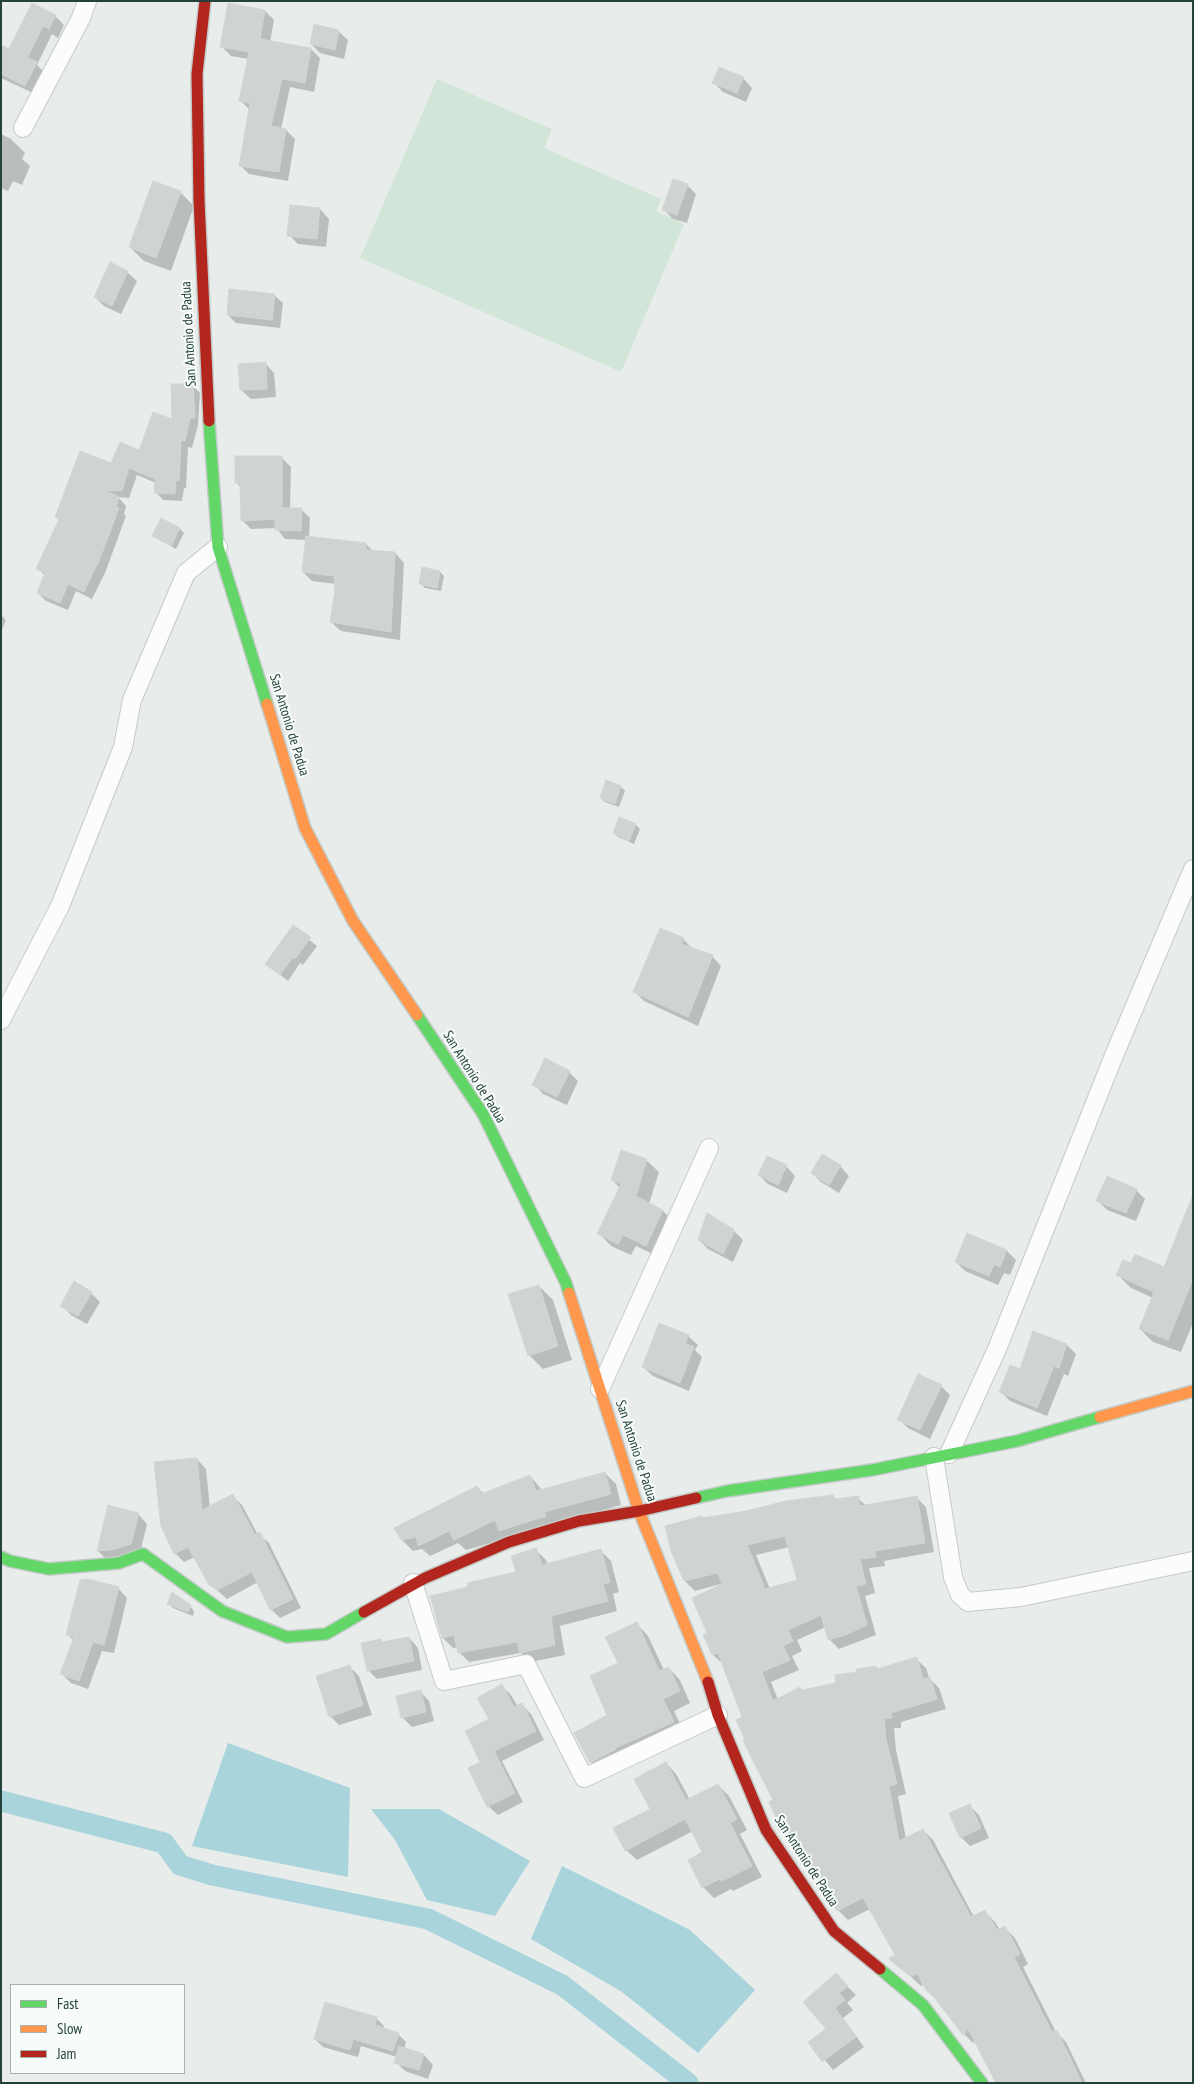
<!DOCTYPE html>
<html>
<head>
<meta charset="utf-8">
<style>
  body { margin:0 }
  #map { position:relative; width:1194px; height:2084px; overflow:hidden; background:#e8edeb; font-family:"PT Sans Narrow",sans-serif }
  canvas { display:block }
  .frame { position:absolute; inset:0; border:2px solid #24423a; pointer-events:none }
  .legend { position:absolute; left:10px; top:1984px; width:175px; height:90px; box-sizing:border-box; background:#f7fbf9; border:1px solid #a3b1ad; margin:0; padding:6px 9px; list-style:none; font-size:15px; color:#24423a }
  .legend li { display:flex; align-items:center; gap:10px; height:25px }
  .legend b { width:25px; border:1px solid #a3b1ad }
</style>
</head>
<body>
<div id="map">
<canvas width="1194" height="2084"></canvas>
<div class="frame"></div>
<ul class="legend">
<li><b style="height:6px;background:#63d668"></b>Fast</li>
<li><b style="height:6px;background:#ff974d"></b>Slow</li>
<li><b style="height:6px;background:#b3261e"></b>Jam</li>
</ul>
</div>
<script>
const ctx = document.querySelector('canvas').getContext('2d');
ctx.lineJoin = 'round';
function paint(path, color) { ctx.fillStyle = color; ctx.fill(path, 'evenodd'); }
const toPath = rows => new Path2D(rows.map(r => 'M' + r).join(''));
function strokePath(path, color, width, dash) { ctx.strokeStyle = color; ctx.lineWidth = width; ctx.lineCap = dash ? 'butt' : 'round'; ctx.setLineDash(dash || []); ctx.stroke(path); }
function drawText(font, color, halo, rows, align = 'center') {
  ctx.font = font + ' "PT Sans Narrow",sans-serif'; ctx.lineWidth = 4; ctx.setLineDash([]); ctx.textBaseline = 'middle'; ctx.strokeStyle = halo; ctx.fillStyle = color; for (const [text, x, y, turn = 0] of rows) {
    ctx.save(); ctx.translate(x, y); ctx.rotate((+turn || 0) * Math.PI / 180); ctx.textAlign = isNaN(turn) ? turn : align; if (halo) ctx.strokeText(text, 0, 0); ctx.fillText(text, 0, 0); ctx.restore();
  }
}
paint(toPath([
  [437,79,552,129,544,148,661,199,656,211,684,224,621,372,360,258]
]), '#d1e6d8');
paint(toPath([
  [228,1743,350,1788,348,1877,192,1846],
  [371,1809,439,1809,530,1861,495,1916,427,1900,395,1840],
  [562,1866,690,1930,755,1990,698,2053,622,1992,531,1939]
]), '#a9d4db');
paint(toPath([
  [265,11,274,20,270,42,311,49,320,58,314,92,290,87,281,129,286,130,295,139,288,181,249,174,240,165,250,110,240,100,249,59,231,56,222,47],
  [55,16,64,25,58,38,52,34,37,65,45,73,35,94,1,78,1,49,10,51],
  [338,31,348,40,344,59,320,53,311,44],
  [743,78,752,88,746,102,723,92,714,83],
  [1,134,11,139,25,153,22,159,30,166,22,185,13,181,8,191,1,188],
  [687,185,696,194,687,223,673,219,664,210],
  [180,192,194,206,171,271,144,261,130,247],
  [320,209,329,219,326,247,298,244,289,235],
  [127,272,137,281,121,314,104,306,95,297],
  [274,295,283,303,280,328,236,323,228,315],
  [265,363,274,373,276,397,251,399,241,390],
  [192,385,200,393,198,425,192,448,188,447,186,488,184,488,182,501,163,500,156,492,156,483,137,475,129,498,118,497,126,506,124,514,126,516,105,573,92,599,76,591,68,610,46,601,38,593,45,576,38,568,60,520,56,517,112,464,139,452,173,421],
  [282,458,291,467,290,509,301,509,310,518,309,538,366,544,374,552,395,553,404,563,400,640,341,631,331,622,336,591,336,584,312,581,303,572,307,540,285,539,276,528,251,529,242,520,241,488,236,482],
  [161,520,180,529,184,533,176,549,153,536],
  [440,572,444,576,441,591,425,588,420,583],
  [1,615,6,620,1,632],
  [621,787,625,791,619,807,605,802,601,798],
  [620,819,636,825,640,829,634,844,618,837,614,833],
  [293,927,317,946,303,965,300,963,288,981,267,964],
  [683,939,693,949,712,956,721,966,698,1026,644,1001,635,992],
  [569,1072,578,1081,567,1105,543,1094,534,1084],
  [646,1160,659,1172,649,1204,663,1211,675,1223,659,1257,636,1246,631,1255,611,1246,599,1233,620,1188,612,1180],
  [786,1166,795,1176,787,1193,768,1184,759,1175],
  [840,1166,849,1176,839,1193,821,1182,812,1173],
  [1136,1190,1145,1199,1136,1221,1107,1210,1098,1201],
  [1182,1226,1193,1230,1193,1323,1181,1352,1153,1342,1140,1329,1153,1298,1131,1288,1118,1275,1132,1265,1164,1269],
  [734,1231,743,1240,733,1262,708,1249,699,1240],
  [967,1234,1007,1251,1016,1260,1010,1275,1004,1273,998,1285,965,1271,956,1262],
  [539,1286,553,1300,572,1360,543,1369,529,1355],
  [91,1293,100,1302,87,1324,71,1315,62,1305],
  [688,1336,698,1345,695,1350,702,1357,689,1391,653,1376,643,1367],
  [1067,1345,1076,1354,1068,1376,1064,1374,1047,1416,1010,1401,1000,1391,1020,1371],
  [941,1386,950,1395,930,1439,908,1428,899,1419],
  [197,1459,206,1469,210,1508,232,1496,242,1505,258,1535,259,1534,269,1543,301,1608,280,1618,271,1609,258,1582,227,1599,210,1584,195,1557,184,1562,175,1553],
  [605,1473,616,1484,621,1505,466,1550,458,1543,430,1556,422,1549,413,1551,402,1540,477,1487,484,1494,530,1476,542,1490],
  [833,1496,837,1500,858,1498,866,1506,916,1497,926,1507,934,1552,884,1561,885,1566,869,1568,875,1593,865,1596,876,1635,839,1649,829,1639,826,1627,797,1640,802,1651,792,1656,799,1670,771,1682,778,1700,802,1691,837,1684,876,1668,878,1670,916,1659,926,1668,929,1678,939,1688,946,1709,901,1722,901,1728,894,1728,896,1750,906,1794,898,1796,906,1839,923,1830,933,1840,974,1917,985,1912,995,1922,1000,1930,1005,1928,1015,1938,1028,1964,1023,1967,1056,2032,1066,2042,1086,2083,996,2083,976,2041,973,2043,964,2034,925,1984,921,1986,891,1959,897,1955,870,1909,848,1920,838,1910,821,1881,813,1873,774,1801,747,1740,744,1717,724,1665,713,1655,705,1636,708,1634,724,1583,695,1591,685,1581,703,1519],
  [789,1547,798,1581,770,1589,756,1555],
  [138,1514,147,1524,140,1553,107,1560,98,1551],
  [536,1550,546,1560,548,1565,601,1551,611,1561,619,1592,613,1594,617,1611,560,1626,565,1655,531,1662,521,1653,469,1662,459,1652,458,1647,453,1648,443,1638,469,1588,517,1572],
  [118,1588,127,1598,114,1653,102,1651,88,1689,71,1683,62,1674,74,1641,68,1635],
  [169,1604,190,1606,194,1611,193,1616,173,1608],
  [637,1624,648,1636,664,1670,669,1668,680,1680,690,1703,674,1711,685,1734,603,1774,592,1762,576,1734,608,1716,619,1664],
  [409,1638,418,1648,422,1670,377,1679,368,1670,381,1640,384,1643],
  [350,1667,359,1676,372,1715,339,1725,330,1716],
  [502,1686,511,1695,518,1707,522,1705,531,1714,544,1740,502,1761,523,1802,498,1815,488,1806,482,1763,491,1720],
  [420,1691,429,1701,434,1721,412,1727,403,1718,398,1697],
  [666,1763,676,1774,690,1800,718,1785,729,1796,747,1830,740,1834,762,1877,733,1891,731,1889,714,1898,704,1888,689,1861,704,1853,693,1831,637,1860,626,1850,652,1809],
  [970,1806,979,1815,989,1838,970,1846,961,1837],
  [845,1984,856,1995,847,2003,853,2010,843,2018,864,2047,833,2070,810,2042,828,2029,804,2002],
  [376,2018,384,2026,383,2029,398,2034,406,2042,404,2049,424,2055,433,2065,428,2079,405,2071,396,2062,397,2057,361,2046,358,2057,323,2047,315,2039]
]), '#0003');
strokePath(toPath([
  [1,1801,164,1843,180,1865,212,1875,428,1919,562,1985,688,2083]
]), '#a9d4db', 21);
const building = toPath([
  [32,3,56,15,49,29,43,26,27,58,37,62,25,86,1,74,1,45,9,49,32,3],
  [228,3,265,10,260,39,311,48,305,83,282,79,271,126,286,129,279,172,239,166,250,103,239,101,249,52,220,47,228,3],
  [314,24,339,30,335,50,310,44,314,24],
  [719,67,744,77,737,93,712,83,719,67],
  [673,179,688,184,677,215,662,210,673,179],
  [153,181,181,191,156,258,129,247,153,181],
  [290,205,320,208,317,239,287,236,290,205],
  [110,262,128,271,112,306,94,297,110,262],
  [229,289,275,294,272,320,227,315,229,289],
  [266,362,267,389,240,390,238,364,266,362],
  [171,384,193,384,195,418,190,418,185,441,181,440,179,481,176,480,175,494,154,493,155,479,129,468,122,491,104,490,119,497,116,507,119,508,97,566,96,566,84,592,68,584,60,603,37,593,45,573,36,569,59,519,55,517,80,451,111,463,120,442,139,450,153,412,172,419,171,384],
  [235,456,282,456,282,508,302,508,301,531,275,530,275,519,241,521,240,483,235,483,235,456],
  [161,518,180,528,171,546,152,536,161,518],
  [306,536,366,543,366,550,395,552,391,632,330,622,335,591,334,576,302,572,306,536],
  [422,567,440,571,437,588,419,584,422,567],
  [606,780,621,786,615,804,600,798,606,780],
  [619,817,636,824,629,841,613,833,619,817],
  [293,925,311,937,295,959,293,957,280,975,265,964,293,925],
  [660,928,684,938,681,944,713,955,688,1017,633,992,660,928],
  [545,1058,570,1071,557,1097,532,1085,545,1058],
  [621,1150,647,1159,636,1196,663,1210,646,1246,623,1235,618,1244,597,1234,621,1184,611,1180,621,1150],
  [822,1154,841,1165,829,1185,811,1173,822,1154],
  [767,1156,787,1165,778,1185,758,1175,767,1156],
  [1107,1176,1137,1189,1126,1213,1096,1201,1107,1176],
  [1192,1197,1193,1279,1168,1340,1139,1329,1154,1292,1116,1275,1123,1260,1131,1263,1135,1254,1164,1267,1192,1197],
  [707,1213,735,1230,723,1254,698,1240,707,1213],
  [967,1233,1007,1250,1000,1267,994,1264,989,1276,955,1262,967,1233],
  [74,1281,92,1292,78,1316,60,1306,74,1281],
  [539,1285,558,1346,528,1356,508,1294,539,1285],
  [659,1323,689,1335,685,1343,694,1347,680,1383,642,1367,659,1323],
  [1033,1331,1067,1344,1059,1368,1054,1366,1037,1408,999,1392,1010,1365,1020,1369,1033,1331],
  [918,1374,942,1385,920,1430,897,1420,918,1374],
  [197,1458,202,1510,233,1494,255,1535,260,1532,293,1599,270,1610,252,1572,217,1590,209,1585,188,1547,174,1554,161,1526,154,1462,197,1458],
  [605,1472,611,1494,544,1512,546,1516,499,1531,495,1520,454,1540,449,1531,418,1546,416,1537,401,1540,394,1528,477,1486,481,1494,530,1475,536,1491,605,1472],
  [833,1495,834,1499,859,1496,859,1506,917,1496,925,1543,875,1551,876,1557,860,1559,866,1584,856,1586,867,1625,845,1635,828,1640,821,1615,788,1630,793,1641,783,1646,790,1660,762,1672,773,1701,800,1687,802,1690,836,1683,835,1675,857,1672,856,1669,876,1666,877,1669,917,1657,923,1679,930,1677,937,1699,891,1713,892,1718,884,1719,886,1739,897,1784,889,1786,899,1841,923,1829,971,1917,985,1910,997,1930,1005,1926,1020,1954,1014,1957,1052,2032,1057,2030,1082,2083,996,2083,968,2029,963,2035,934,1997,926,1990,917,1973,911,1977,890,1960,889,1958,895,1955,863,1898,837,1911,815,1872,812,1874,774,1814,769,1802,773,1800,751,1757,743,1740,745,1739,736,1720,742,1717,718,1653,712,1655,705,1639,703,1635,707,1633,692,1598,722,1584,718,1573,684,1581,671,1551,665,1526,702,1516,702,1518,746,1511,786,1501,833,1495],
  [785,1536,797,1580,765,1589,747,1545,785,1536],
  [108,1505,139,1513,131,1544,116,1549,97,1551,108,1505],
  [536,1548,542,1565,601,1549,610,1582,603,1584,608,1601,551,1616,555,1645,520,1653,517,1642,458,1653,454,1635,442,1638,430,1596,468,1587,467,1583,516,1572,511,1556,536,1548],
  [88,1579,119,1587,104,1645,93,1642,79,1681,60,1674,74,1637,66,1635,80,1580,88,1579],
  [172,1592,191,1605,188,1612,167,1604,172,1592],
  [637,1622,659,1671,669,1667,680,1691,663,1699,674,1722,615,1748,616,1749,590,1763,574,1733,607,1715,590,1676,618,1663,605,1637,637,1622],
  [409,1637,414,1661,367,1671,361,1643,381,1639,382,1642,409,1637],
  [350,1665,363,1705,329,1717,316,1676,350,1665],
  [502,1684,514,1707,522,1703,536,1731,494,1751,515,1793,487,1807,468,1768,480,1762,465,1731,489,1719,477,1698,502,1684],
  [421,1690,426,1712,401,1718,396,1696,421,1690],
  [666,1762,686,1800,718,1784,737,1819,730,1823,752,1866,722,1881,720,1879,702,1888,688,1860,702,1852,685,1819,625,1851,613,1828,650,1809,634,1779,666,1762],
  [970,1804,981,1828,960,1838,949,1813,970,1804],
  [836,1973,848,1986,839,1993,845,2000,835,2008,856,2037,822,2062,808,2042,826,2029,803,2002,836,1973],
  [325,2002,377,2017,375,2025,399,2033,393,2051,353,2039,350,2050,314,2039,325,2002],
  [399,2046,424,2054,419,2070,394,2063,399,2046]
]);
paint(building, '#cfd4d2');
strokePath(building, '#d1d6d4', 1);
const street = toPath([
  [23,128,81,18,87,1],
  [1,1020,60,906,123,747,132,700,186,573,218,547],
  [600,1389,709,1148],
  [949,1454,997,1349,1115,1053,1193,869],
  [934,1457,953,1577,960,1595,968,1602,1021,1597,1193,1561],
  [413,1583,444,1681,526,1664,584,1778,718,1715]
]);
const fast = toPath([
  [209,421,218,547,267,704],
  [417,1015,483,1114,566,1283,569,1293],
  [696,1498,727,1491,872,1470,1017,1441,1100,1417],
  [1,1557,10,1561,49,1569,119,1563,143,1554,222,1611,287,1637,326,1634,364,1612],
  [880,1969,923,2005,982,2083]
]);
const slow = toPath([
  [267,704,305,828,353,921,417,1015],
  [569,1293,639,1511,708,1682],
  [1100,1417,1193,1391]
]);
const jam = toPath([
  [205,1,197,74,199,200,209,421],
  [364,1612,425,1578,509,1542,579,1521,639,1511,696,1498],
  [708,1682,718,1715,766,1830,834,1931,880,1969]
]);
strokePath(street, '#c5cac8', 20);
strokePath(fast, '#c3cbc8', 14);
strokePath(slow, '#c3cbc8', 14);
strokePath(jam, '#c3cbc8', 14);
strokePath(street, '#fcfcfc', 18);
strokePath(fast, '#63d668', 11);
strokePath(slow, '#ff974d', 11);
strokePath(jam, '#b3261e', 11);
drawText('14px', '#24423a', '#f7fbf9', [
  ["San Antonio de Padua",189,334,-93],
  ["San Antonio de Padua",289,725,73],
  ["San Antonio de Padua",474,1077,58],
  ["San Antonio de Padua",636,1451,72],
  ["San Antonio de Padua",806,1861,57]
]);
</script>
</body>
</html>
